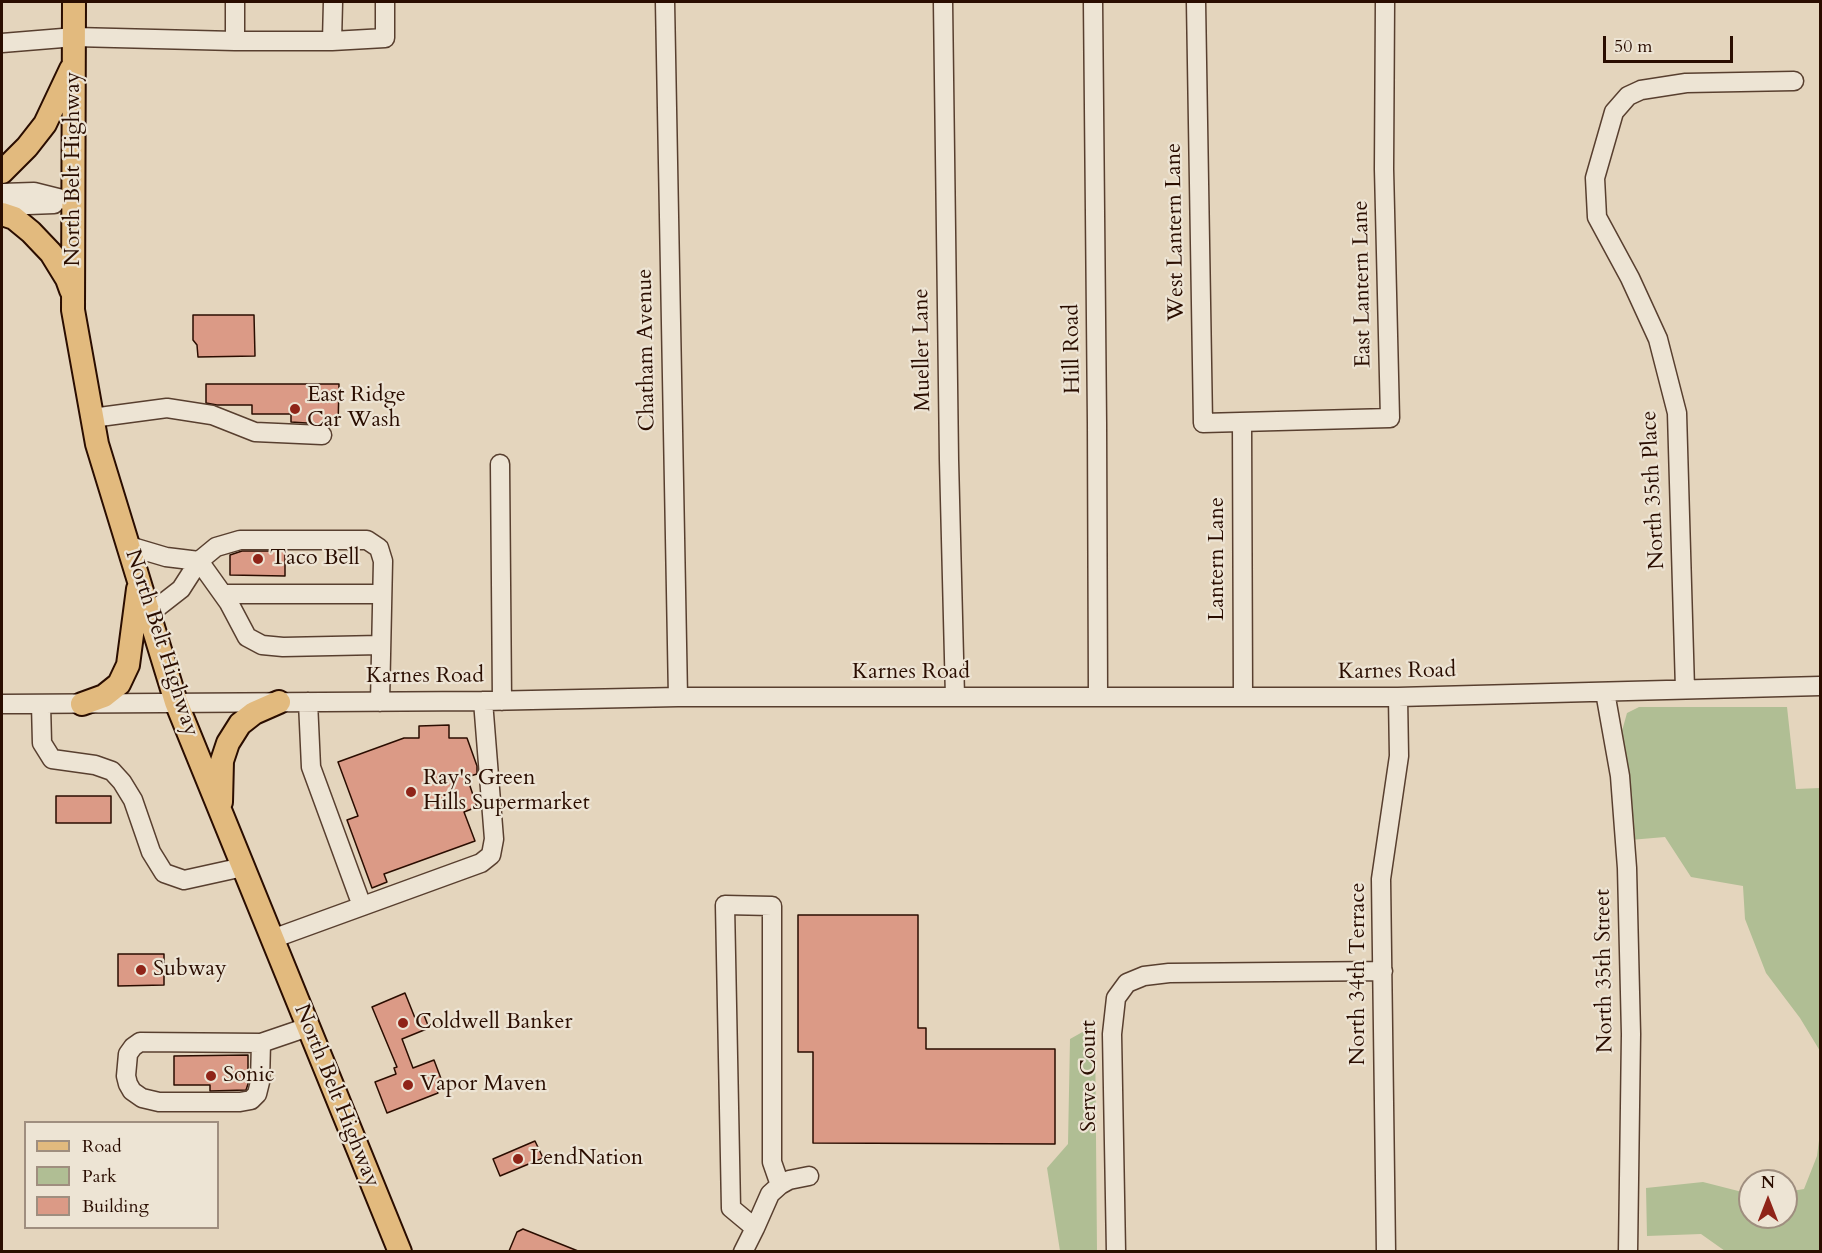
<!DOCTYPE html>
<html>
<head>
<meta charset="utf-8">
<style>
  body { margin:0 }
  #map { position:relative; width:1822px; height:1253px; overflow:hidden; background:#e4d5bd; font-family:Cardo,serif }
  canvas { display:block }
  .frame { position:absolute; inset:0; border:3px solid #2a0d00; pointer-events:none }
  .legend { position:absolute; left:24px; top:1121px; width:195px; height:108px; box-sizing:border-box; background:#ede4d4; border:2px solid #9f8e7f; margin:0; padding:8px 10px; list-style:none; font-size:18px; color:#2a0d00 }
  .legend li { display:flex; align-items:center; gap:12px; height:30px }
  .legend b { width:30px; border:2px solid #9f8e7f }
  .north { position:absolute; left:1738px; top:1169px; width:60px; height:60px; box-sizing:border-box; background:#ede4d4; border:2px solid #9f8e7f; border-radius:50%; rotate:0deg; font-size:16px; font-weight:700; line-height:24px; text-align:center; color:#2a0d00 }
  .north::after { content:''; display:block; margin:auto; width:21px; height:27px; background:#8f2418; clip-path:polygon(50% 0,100% 100%,50% 72%,0 100%) }
  .scale { position:absolute; left:1603px; top:36px; width:130px; height:27px; box-sizing:border-box; border:3px solid #2a0d00; border-top:0; padding-left:8px; font-size:18px; line-height:21px; white-space:nowrap; color:#2a0d00; -webkit-text-stroke:4px #ede4d4; paint-order:stroke }
</style>
</head>
<body>
<div id="map">
<canvas width="1822" height="1253"></canvas>
<div class="frame"></div>
<ul class="legend">
<li><b style="height:8px;background:#e2ba7e"></b>Road</li>
<li><b style="height:16px;background:#b0be94"></b>Park</li>
<li><b style="height:16px;background:#db9a86"></b>Building</li>
</ul>
<div class="north">N</div>
<div class="scale">50 m</div>
</div>
<script>
const ctx = document.querySelector('canvas').getContext('2d');
ctx.lineJoin = 'round';
function paint(path, color) { ctx.fillStyle = color; ctx.fill(path, 'evenodd'); }
const toPath = rows => new Path2D(rows.map(r => 'M' + r).join(''));
function strokePath(path, color, width, dash) { ctx.strokeStyle = color; ctx.lineWidth = width; ctx.lineCap = dash ? 'butt' : 'round'; ctx.setLineDash(dash || []); ctx.stroke(path); }
function drawText(font, color, halo, rows, align = 'center') {
  ctx.font = font + ' Cardo,serif'; ctx.lineWidth = 4.5; ctx.setLineDash([]); ctx.textBaseline = 'middle'; ctx.strokeStyle = halo; ctx.fillStyle = color; for (const [text, x, y, turn = 0] of rows) {
    ctx.save(); ctx.translate(x, y); ctx.rotate((+turn || 0) * Math.PI / 180); ctx.textAlign = isNaN(turn) ? turn : align; if (halo) ctx.strokeText(text, 0, 0); ctx.fillText(text, 0, 0); ctx.restore();
  }
}
paint(toPath([
  [1639,707,1787,707,1796,789,1820,788,1820,1051,1800,1018,1766,973,1745,919,1743,886,1691,877,1665,837,1630,840,1627,770,1622,731,1627,713],
  [1095,1025,1097,1251,1060,1251,1047,1168,1068,1144,1070,1039],
  [1820,1133,1820,1251,1725,1251,1701,1234,1647,1236,1646,1188,1703,1182,1750,1194,1750,1217,1786,1217,1786,1192,1804,1189,1817,1156]
]), '#b0be94');
const building = toPath([
  [193,315,254,315,255,356,198,357,197,345,193,340,193,315],
  [206,384,339,384,338,427,330,427,322,424,291,422,291,414,252,414,252,405,217,405,206,403,206,384],
  [242,551,285,551,285,576,230,575,230,555,242,551],
  [449,725,449,738,467,738,477,766,477,774,467,777,477,807,464,812,475,841,384,874,387,882,372,888,347,820,358,816,338,762,404,738,419,738,419,726,449,725],
  [56,796,111,796,111,823,56,823,56,796],
  [798,915,918,915,918,1028,926,1028,926,1049,1055,1049,1055,1144,813,1143,813,1052,798,1052,798,915],
  [118,954,164,954,164,985,118,986,118,954],
  [405,993,415,1018,424,1015,429,1028,402,1039,413,1068,434,1060,443,1084,436,1087,438,1093,387,1113,375,1082,396,1074,394,1068,397,1067,372,1007,405,993],
  [248,1055,248,1084,246,1090,210,1091,210,1085,174,1085,174,1056,248,1055],
  [535,1141,543,1158,500,1176,493,1159,535,1141],
  [523,1229,578,1251,509,1251,517,1232,523,1229]
]);
paint(building, '#db9a86');
strokePath(building, '#2a0d00', 1.5);
const minor = toPath([
  [665,2,678,697],
  [943,2,949,460,955,697],
  [1093,2,1097,423,1098,696],
  [1196,2,1203,423,1390,418,1384,169,1385,2],
  [235,41,332,41,385,38,385,2],
  [332,41,333,2],
  [2,43,75,37,235,41,235,2],
  [2,193,34,192,74,202],
  [2,206,54,204],
  [92,418,167,408,212,415,255,432,322,435],
  [1242,422,1243,697],
  [500,464,502,701],
  [129,546,166,557,199,561,229,603,247,637,262,645,283,647,380,645],
  [223,594,382,594],
  [149,614,181,589,199,561,216,547,240,540,367,540,379,548,383,561,380,702],
  [1685,689,1677,413,1658,339,1630,278,1597,217,1595,178,1614,112,1628,96,1641,90,1686,83,1794,81],
  [1605,692,1620,776,1627,868,1631,1034,1628,1252],
  [308,702,311,767,362,906],
  [2,704,483,701,678,697,1398,697,1820,686],
  [41,704,42,743,52,759,95,765,112,771,122,782,133,800,151,852,164,873,184,880,243,867],
  [272,939,481,863,491,855,494,839,483,701],
  [261,1043,260,1082,257,1094,251,1100,240,1102,159,1102,142,1098,132,1091,128,1084,126,1076,128,1054,133,1047,140,1042,261,1043,308,1027],
  [755,1228,770,1194,780,1185,789,1180,809,1176],
  [743,1252,755,1228,731,1208,725,905,772,906,772,1162,780,1185],
  [1116,1252,1112,1034,1116,998,1127,983,1144,976,1169,973,1383,971],
  [1386,1252,1381,879,1399,756,1398,697]
]);
const major = toPath([
  [74,2,73,310,97,444,176,702,400,1252],
  [2,172,27,147,45,124,71,69],
  [2,214,14,218,31,232,51,253,67,279,71,290],
  [82,704,104,696,119,684,128,665,138,589],
  [221,802,222,761,228,743,240,724,254,713,279,702]
]);
strokePath(minor, '#583f2f', 21);
strokePath(major, '#2a0d00', 26);
strokePath(minor, '#ede4d4', 18);
strokePath(major, '#e2ba7e', 22);
for (const [x, y, r, color] of [
  [295,409,6,"#8f2418"],
  [258,559,6,"#8f2418"],
  [411,792,6,"#8f2418"],
  [141,970,6,"#8f2418"],
  [403,1023,6,"#8f2418"],
  [211,1076,6,"#8f2418"],
  [408,1085,6,"#8f2418"],
  [518,1159,6,"#8f2418"]
]) { const dot = new Path2D(); dot.arc(x, y, r, 0, 2 * Math.PI); ctx.fillStyle = color; ctx.fill(dot); strokePath(dot, '#ede4d4', 2); }
drawText('22px', '#2a0d00', '#ede4d4', [
  ["North Belt Highway",74,169,-90],
  ["West Lantern Lane",1176,232,-91],
  ["East Lantern Lane",1363,284,-91],
  ["Hill Road",1073,349,-91],
  ["Chatham Avenue",647,350,-91],
  ["Mueller Lane",923,350,-91],
  ["North 35th Place",1654,490,-93],
  ["Lantern Lane",1218,559,-90],
  ["North Belt Highway",161,643,72],
  ["Karnes Road",1397,672,-1],
  ["Karnes Road",911,673],
  ["Karnes Road",425,677],
  ["North 35th Street",1605,971,-91],
  ["North 34th Terrace",1359,974,-90],
  ["Serve Court",1090,1076,-90],
  ["North Belt Highway",336,1096,68]
]);
drawText('22px', '#2a0d00', '#ede4d4', [
  ["East Ridge",307,396],
  ["Car Wash",307,421],
  ["Taco Bell",270,559],
  ["Ray's Green",423,779],
  ["Hills Supermarket",423,804],
  ["Subway",153,970],
  ["Coldwell Banker",415,1023],
  ["Sonic",223,1076],
  ["Vapor Maven",420,1085],
  ["LendNation",530,1159]
], 'left');
</script>
</body>
</html>
